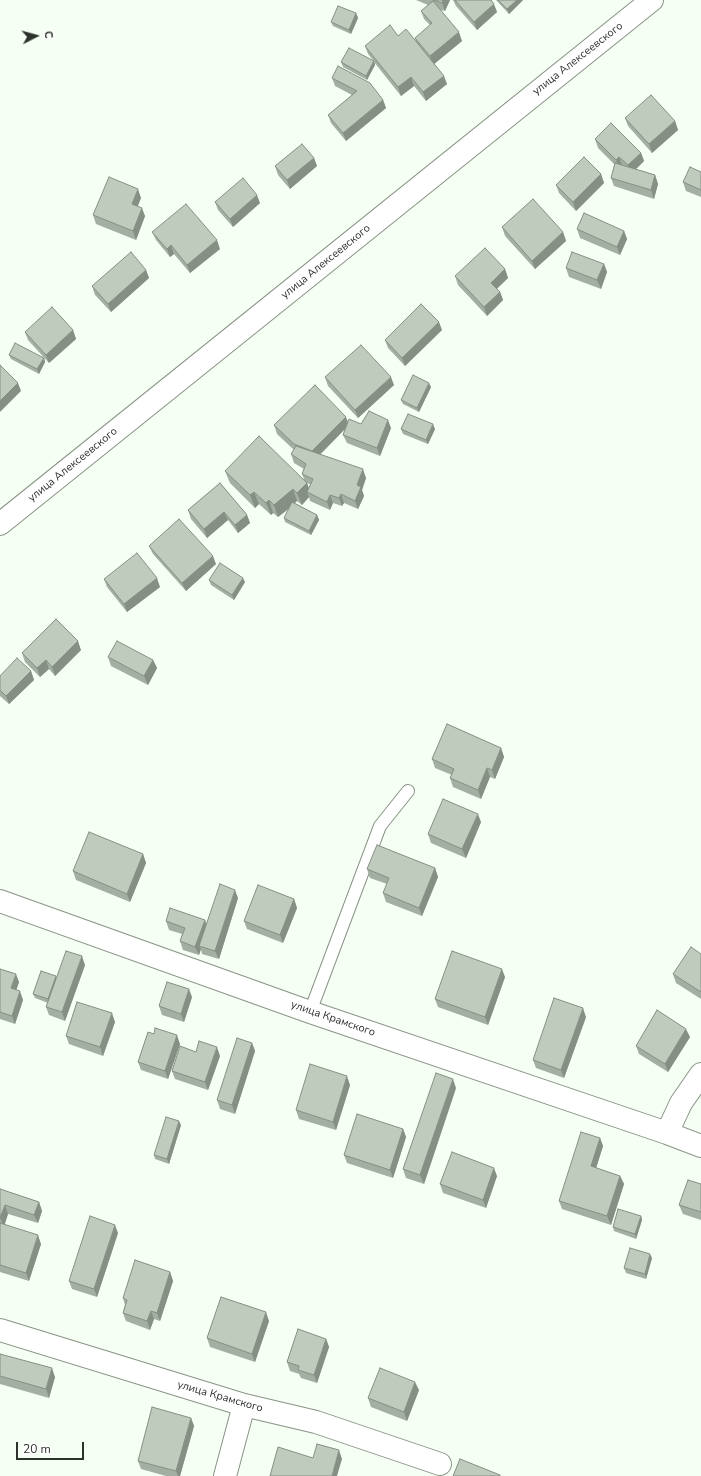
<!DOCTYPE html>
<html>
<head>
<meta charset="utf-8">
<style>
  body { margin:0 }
  #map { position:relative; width:701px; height:1476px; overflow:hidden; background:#f5fff3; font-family:"Nunito Sans",sans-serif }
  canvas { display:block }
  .north { position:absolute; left:16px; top:16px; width:40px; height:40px; -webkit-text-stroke:3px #fff; paint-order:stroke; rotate:84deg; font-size:11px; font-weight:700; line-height:16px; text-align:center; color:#2d322c }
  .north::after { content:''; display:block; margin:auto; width:14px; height:18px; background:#2d322c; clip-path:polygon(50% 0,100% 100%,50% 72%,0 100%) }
  .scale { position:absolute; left:16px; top:1442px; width:68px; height:18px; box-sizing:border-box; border:2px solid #2d322c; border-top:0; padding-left:5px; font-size:12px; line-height:14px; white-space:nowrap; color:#2d322c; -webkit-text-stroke:3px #fff; paint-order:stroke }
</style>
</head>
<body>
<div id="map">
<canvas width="701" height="1476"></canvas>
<div class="north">С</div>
<div class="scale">20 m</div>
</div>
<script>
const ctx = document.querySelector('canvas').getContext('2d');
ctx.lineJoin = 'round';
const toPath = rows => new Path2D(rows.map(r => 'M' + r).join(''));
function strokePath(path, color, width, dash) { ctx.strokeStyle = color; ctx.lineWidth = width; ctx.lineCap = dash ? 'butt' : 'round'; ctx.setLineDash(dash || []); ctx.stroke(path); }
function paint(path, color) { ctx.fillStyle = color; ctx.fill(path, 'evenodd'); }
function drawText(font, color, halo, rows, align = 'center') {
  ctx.font = font + ' "Nunito Sans",sans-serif'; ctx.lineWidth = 3; ctx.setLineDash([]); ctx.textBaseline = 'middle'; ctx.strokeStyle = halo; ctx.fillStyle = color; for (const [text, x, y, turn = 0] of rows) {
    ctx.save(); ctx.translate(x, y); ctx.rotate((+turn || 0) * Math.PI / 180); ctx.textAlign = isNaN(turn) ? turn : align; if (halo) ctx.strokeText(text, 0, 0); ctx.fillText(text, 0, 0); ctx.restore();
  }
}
const service = toPath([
  [310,1012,380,826,408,791]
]);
const minor = toPath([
  [0,524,652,0],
  [0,901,310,1012,667,1133,701,1146],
  [667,1133,681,1103,701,1074],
  [0,1330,244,1405,316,1422,440,1464],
  [225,1476,244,1405]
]);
strokePath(service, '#889486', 14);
strokePath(minor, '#889486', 24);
strokePath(service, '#fff', 12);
strokePath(minor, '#fff', 22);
paint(toPath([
  [416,0,450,0,445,11,440,10,462,41,434,64,447,84,426,101,414,86,401,96,374,62,375,65,367,80,343,67,341,62,373,60,368,54,365,46,398,36,416,41,415,38,430,25,424,19,421,11,428,5],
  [453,0,491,0,497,12,477,30,456,6],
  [496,0,523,0,509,14],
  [356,13,358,18,351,34,333,26,331,22],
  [332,78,383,100,386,108,346,141,331,123,328,115,352,95,335,86],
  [625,118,675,121,678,130,652,153,628,126],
  [595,139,641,153,644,161,636,169,655,175,658,184,654,199,614,186,611,178,615,165,598,148],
  [314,158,317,166,290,189,278,175,275,166],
  [701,172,701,197,686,191,683,182],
  [601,174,604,183,576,211,559,193,556,185],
  [141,198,138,206,145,216,136,240,96,224,93,215],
  [215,202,260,203,233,227,218,210],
  [502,227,563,232,566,241,535,269,505,236],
  [577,229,624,231,627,239,620,255,580,238],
  [152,232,220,249,190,273,174,254,170,257,156,240],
  [604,264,607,272,601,289,569,277,566,268],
  [505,269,508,278,497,289,500,292,503,300,487,316,458,285,455,276],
  [146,270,149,278,111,312,95,295,92,286],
  [73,330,76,339,49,363,28,340,25,332],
  [442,330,405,366,388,348,385,340],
  [9,355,44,358,45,362,39,374,11,359],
  [325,377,394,385,358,418,328,386],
  [431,387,419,412,403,404,401,400],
  [348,422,391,428,380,456,347,443,343,435,345,429,320,455,366,478,362,490,364,496,358,509,344,503,342,506,333,503,330,510,310,501,309,497,302,505,297,501,295,503,317,515,319,520,311,535,285,522,284,518,289,509,278,517,273,513,271,515,259,504,255,508,230,483,225,471,304,479,302,474,304,469,294,463,291,454,294,450,277,434,274,425],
  [307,483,311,485,309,489],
  [401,429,435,429,428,444,403,434],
  [220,483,247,515,250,523,238,533,228,520,207,538,191,519,188,510],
  [149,546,216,564,186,591,153,554],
  [104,579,160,587,127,612,107,587],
  [209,580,245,582,234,600,211,585],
  [81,650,55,676,49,669,40,677,25,662,22,653],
  [108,657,153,660,157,668,148,685,111,666],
  [31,671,34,680,9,704,0,696,0,676],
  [501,748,504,757,495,779,490,777,481,799,453,787,450,778,452,775,435,768,432,759],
  [481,822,466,858,431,843,428,834],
  [143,854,146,863,130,902,76,880,73,871],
  [435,868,438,877,422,916,386,902,383,893,387,884,370,878,367,869],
  [238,898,219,959,202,954,201,949,199,955,183,950,180,941,182,934,169,930,166,921,205,920,206,925],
  [294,899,297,908,283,943,247,929,244,921],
  [701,954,701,999,676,983,673,974],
  [85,965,65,1021,49,1015,46,1007,48,1003,35,998,33,994,56,978],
  [0,969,19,982,16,990,23,1000,15,1024,0,1019],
  [505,977,488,1025,438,1007,435,999],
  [192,997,184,1022,162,1015,159,1006],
  [586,1017,564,1078,536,1068,533,1060],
  [115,1022,103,1056,69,1044,66,1036],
  [690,1037,668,1072,639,1054,636,1046],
  [252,1043,255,1051,235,1114,220,1109,217,1100],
  [180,1044,168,1079,141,1070,138,1062],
  [196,1052,220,1056,208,1090,175,1079,172,1071],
  [350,1085,336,1130,299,1119,296,1110],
  [456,1088,424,1184,406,1178,403,1169],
  [181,1125,169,1164,155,1159,154,1155],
  [403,1129,406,1137,393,1178,347,1163,344,1155],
  [600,1138,603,1146,596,1168,620,1176,624,1184,611,1225,562,1209,559,1201],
  [497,1176,486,1208,443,1193,440,1184],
  [701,1184,701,1220,683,1214,679,1205],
  [0,1189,39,1202,42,1211,38,1223,8,1214,4,1225,41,1244,29,1281,0,1272],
  [641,1216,642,1220,636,1239,614,1231,613,1227],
  [118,1233,97,1297,72,1289,69,1281],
  [652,1258,646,1279,626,1273,624,1268],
  [170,1272,173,1281,160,1321,154,1319,150,1330,126,1321,123,1313,125,1305,123,1298],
  [269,1321,255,1362,210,1347,207,1338],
  [326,1339,329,1347,317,1383,301,1378,299,1374,290,1371,287,1362],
  [0,1354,55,1377,49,1398,0,1384],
  [419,1390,407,1421,371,1407,368,1398],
  [191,1418,194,1426,180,1476,166,1476,141,1469,138,1461]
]), '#a4afa3');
paint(toPath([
  [443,0,450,0,445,11,442,3],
  [517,0,523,0,509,14,507,9],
  [494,4,497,12,477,30,474,22],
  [356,13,358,18,351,34,349,30],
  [459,32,462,41,433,65,430,56],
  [374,61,375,65,367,80,366,76],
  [444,76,447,84,426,101,423,92],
  [411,77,414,86,401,96,398,87],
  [383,100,386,108,346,141,343,133],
  [675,121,678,130,652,153,649,144],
  [641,153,644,161,631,174,628,165],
  [619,157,622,165,619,169,616,160],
  [314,158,317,166,290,189,287,180],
  [601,174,604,183,576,211,573,202],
  [655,175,658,184,654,199,651,190],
  [138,189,141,198,135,212,132,204],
  [257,195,260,203,233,227,230,219],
  [142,208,145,216,136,240,133,231],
  [624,231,627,239,620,255,617,247],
  [563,232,566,241,535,269,532,261],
  [217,240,220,249,190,273,187,265],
  [171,245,174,254,170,257,167,249],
  [604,264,607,272,601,289,597,280],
  [505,269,508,278,494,291,491,283],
  [146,270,149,278,111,312,108,304],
  [500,292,503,300,487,316,484,307],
  [439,322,442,330,405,366,402,358],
  [73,330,76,339,49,363,46,355],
  [44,358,45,362,39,374,37,369],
  [391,377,394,385,358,418,355,410],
  [18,383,21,391,0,412,0,401],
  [429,383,431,387,419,412,417,408],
  [346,417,349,425,315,459,312,451],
  [388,420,391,428,380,456,377,448],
  [433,424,435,429,428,444,426,440],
  [363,469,366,478,362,490,364,496,358,509,355,501,357,485],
  [307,483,311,494,307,492,309,497,302,505,297,493],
  [293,489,297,501,278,517,274,505],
  [254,492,259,504,255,508,250,495],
  [341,494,344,503,342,506,339,498],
  [330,495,333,503,330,510,327,502],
  [269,500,273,513,271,515,266,503],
  [224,512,228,520,207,538,204,529],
  [247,515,250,523,238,533,235,525],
  [317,515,319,520,311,535,309,531],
  [213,556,216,564,186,591,182,583],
  [157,578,160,587,127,612,124,604],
  [243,578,245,582,234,600,232,595],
  [78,641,81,650,55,676,52,667],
  [46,660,49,669,40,677,37,668],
  [153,660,157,668,148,685,144,676],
  [31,671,34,680,9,704,6,696],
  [501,748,504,757,495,779,492,770],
  [487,768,490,777,481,799,478,790],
  [478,814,481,822,466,858,462,849],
  [143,854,146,863,130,902,127,894],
  [435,868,438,877,422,916,419,908],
  [235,890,238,898,219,959,215,951],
  [294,899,297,908,283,943,280,935],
  [205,920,208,929,199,946,201,949,199,955,195,947],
  [82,956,85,965,65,1021,62,1012],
  [502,969,505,977,488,1025,485,1017],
  [16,974,19,982,14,997,11,988],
  [56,976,57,980,50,1003,48,999],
  [189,989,192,997,184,1022,181,1014],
  [20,991,23,1000,15,1024,12,1016],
  [583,1008,586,1017,564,1078,561,1070],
  [112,1013,115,1022,103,1056,100,1047],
  [686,1029,690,1037,668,1072,665,1064],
  [177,1035,180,1044,168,1079,165,1071],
  [252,1043,255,1051,235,1114,232,1105],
  [217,1047,220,1056,208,1090,205,1082],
  [347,1076,350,1085,336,1130,333,1122],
  [453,1079,456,1088,424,1184,420,1175],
  [179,1121,181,1125,169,1164,167,1159],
  [403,1129,406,1137,393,1178,390,1170],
  [600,1138,603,1146,594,1175,591,1166],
  [494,1168,497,1176,486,1208,483,1200],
  [620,1176,624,1184,611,1225,607,1216],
  [39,1202,42,1211,38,1223,34,1215],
  [5,1205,8,1214,4,1227,0,1218],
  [641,1216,642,1220,636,1239,635,1234],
  [115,1225,118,1233,97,1297,94,1289],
  [38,1235,41,1244,29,1281,26,1273],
  [650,1254,652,1258,646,1279,645,1274],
  [170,1272,173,1281,160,1321,157,1313],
  [151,1311,154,1319,150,1330,147,1321],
  [266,1312,269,1321,255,1362,252,1354],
  [326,1339,329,1347,317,1383,314,1375],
  [52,1368,55,1377,49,1398,46,1389],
  [415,1382,419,1390,407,1421,404,1412],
  [191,1418,194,1426,180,1476,178,1476,176,1471],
  [339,1450,342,1459,337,1476,332,1476]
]), '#868f84');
const building = toPath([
  [434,0,443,0,442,3,434,0],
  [455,0,491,0,494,4,474,22,455,0],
  [498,0,517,0,507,9,498,0],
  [433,1,459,32,430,56,415,38,432,23,421,11,433,1],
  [338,6,356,13,349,30,331,22,338,6],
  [390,25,398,36,406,29,444,76,423,92,411,77,398,87,365,46,390,25],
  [349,48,374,61,366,76,341,62,349,48],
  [338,66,370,83,383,100,343,133,328,115,357,91,332,78,338,66],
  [651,95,675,121,649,144,625,118,651,95],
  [611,123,641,153,628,165,619,157,616,160,595,139,611,123],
  [302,144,314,158,287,180,275,166,302,144],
  [584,157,601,174,573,202,556,185,584,157],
  [615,163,655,175,651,190,611,178,615,163],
  [690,167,701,172,701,190,683,182,690,167],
  [109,177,138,189,132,204,142,208,133,231,93,215,109,177],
  [243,178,257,195,230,219,215,202,243,178],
  [533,199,563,232,532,261,502,227,533,199],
  [186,204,217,240,187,265,171,245,167,249,152,232,186,204],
  [584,213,624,231,617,247,577,229,584,213],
  [485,248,505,269,491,283,500,292,484,307,455,276,485,248],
  [131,252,146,270,108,304,92,286,131,252],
  [572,252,604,264,597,280,566,268,572,252],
  [421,304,439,322,402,358,385,340,421,304],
  [52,307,73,330,46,355,25,332,52,307],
  [15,343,44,358,37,369,9,355,15,343],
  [361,345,391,377,355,410,325,377,361,345],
  [0,365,18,383,0,401,0,365],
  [413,375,429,383,417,408,401,400,413,375],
  [315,385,346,417,312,451,294,444,274,425,315,385],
  [369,411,388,420,377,448,343,435,349,419,361,424,369,411],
  [408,414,433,424,426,440,401,429,408,414],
  [259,436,307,483,297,493,293,489,274,505,269,500,266,503,254,492,250,495,225,471,259,436],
  [296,446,363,469,357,485,361,487,355,501,341,494,339,498,330,495,327,502,307,492,313,479,302,474,306,464,291,454,296,446],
  [220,483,247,515,235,525,224,512,204,529,188,510,220,483],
  [292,502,317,515,309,531,284,518,292,502],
  [179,519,213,556,182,583,149,546,179,519],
  [137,553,157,578,124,604,104,579,137,553],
  [220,563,243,578,232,595,209,580,220,563],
  [56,619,78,641,52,667,46,660,37,668,22,653,56,619],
  [117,641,153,660,144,676,108,657,117,641],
  [17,658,31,671,6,696,0,690,0,676,17,658],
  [447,724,501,748,492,770,487,768,478,790,450,778,454,769,432,759,447,724],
  [443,799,478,814,462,849,428,834,443,799],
  [89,832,143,854,127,894,73,871,89,832],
  [377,845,435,868,419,908,383,893,389,878,367,869,377,845],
  [220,884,235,890,215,951,199,946,220,884],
  [258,885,294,899,280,935,244,921,258,885],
  [170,908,205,920,195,947,180,941,185,928,166,921,170,908],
  [691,947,701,954,701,992,673,974,691,947],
  [66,951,82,956,62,1012,46,1007,66,951],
  [452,951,502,969,485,1017,435,999,452,951],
  [0,969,16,974,11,988,20,991,12,1016,0,1012,0,969],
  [41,971,56,976,48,999,33,994,41,971],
  [167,982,189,989,181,1014,159,1006,167,982],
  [554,998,583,1008,561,1070,533,1060,554,998],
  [77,1002,112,1013,100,1047,66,1036,77,1002],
  [657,1010,686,1029,665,1064,636,1046,657,1010],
  [155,1028,177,1035,165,1071,138,1062,148,1032,154,1034,155,1028],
  [237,1038,252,1043,232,1105,217,1100,237,1038],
  [199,1041,217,1047,205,1082,172,1071,180,1046,196,1052,199,1041],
  [310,1064,347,1076,333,1122,296,1110,310,1064],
  [436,1073,453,1079,420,1175,403,1169,436,1073],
  [357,1114,403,1129,390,1170,344,1155,357,1114],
  [166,1117,179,1121,167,1159,154,1155,166,1117],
  [581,1132,600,1138,591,1166,620,1176,607,1216,559,1201,581,1132],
  [452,1152,494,1168,483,1200,440,1184,452,1152],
  [688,1180,701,1184,701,1212,679,1205,688,1180],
  [0,1189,39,1202,34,1215,5,1205,0,1218,0,1189],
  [618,1209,641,1216,635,1234,613,1227,618,1209],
  [90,1216,115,1225,94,1289,69,1281,90,1216],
  [0,1223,38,1235,26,1273,0,1265,0,1223],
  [630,1248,650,1254,645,1274,624,1268,630,1248],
  [135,1260,170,1272,157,1313,151,1311,147,1321,123,1313,127,1300,123,1298,135,1260],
  [221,1297,266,1312,252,1354,207,1338,221,1297],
  [298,1329,326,1339,314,1375,298,1370,299,1366,287,1362,298,1329],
  [0,1354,52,1368,46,1389,0,1376,0,1354],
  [380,1368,415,1382,404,1412,368,1398,380,1368],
  [152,1407,191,1418,176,1471,138,1461,152,1407],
  [317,1444,339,1450,332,1476,270,1476,278,1447,313,1458,317,1444],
  [460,1459,500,1475,500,1476,453,1476,460,1459]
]);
paint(building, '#bfccbd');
strokePath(building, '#868f84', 1);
drawText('11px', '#2d322c', '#fff', [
  ["улица Алексеевского",578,59,-38],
  ["улица Алексеевского",326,262,-39],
  ["улица Алексеевского",73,465,-39],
  ["улица Крамского",333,1019,19],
  ["улица Крамского",220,1397,16]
]);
</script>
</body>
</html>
